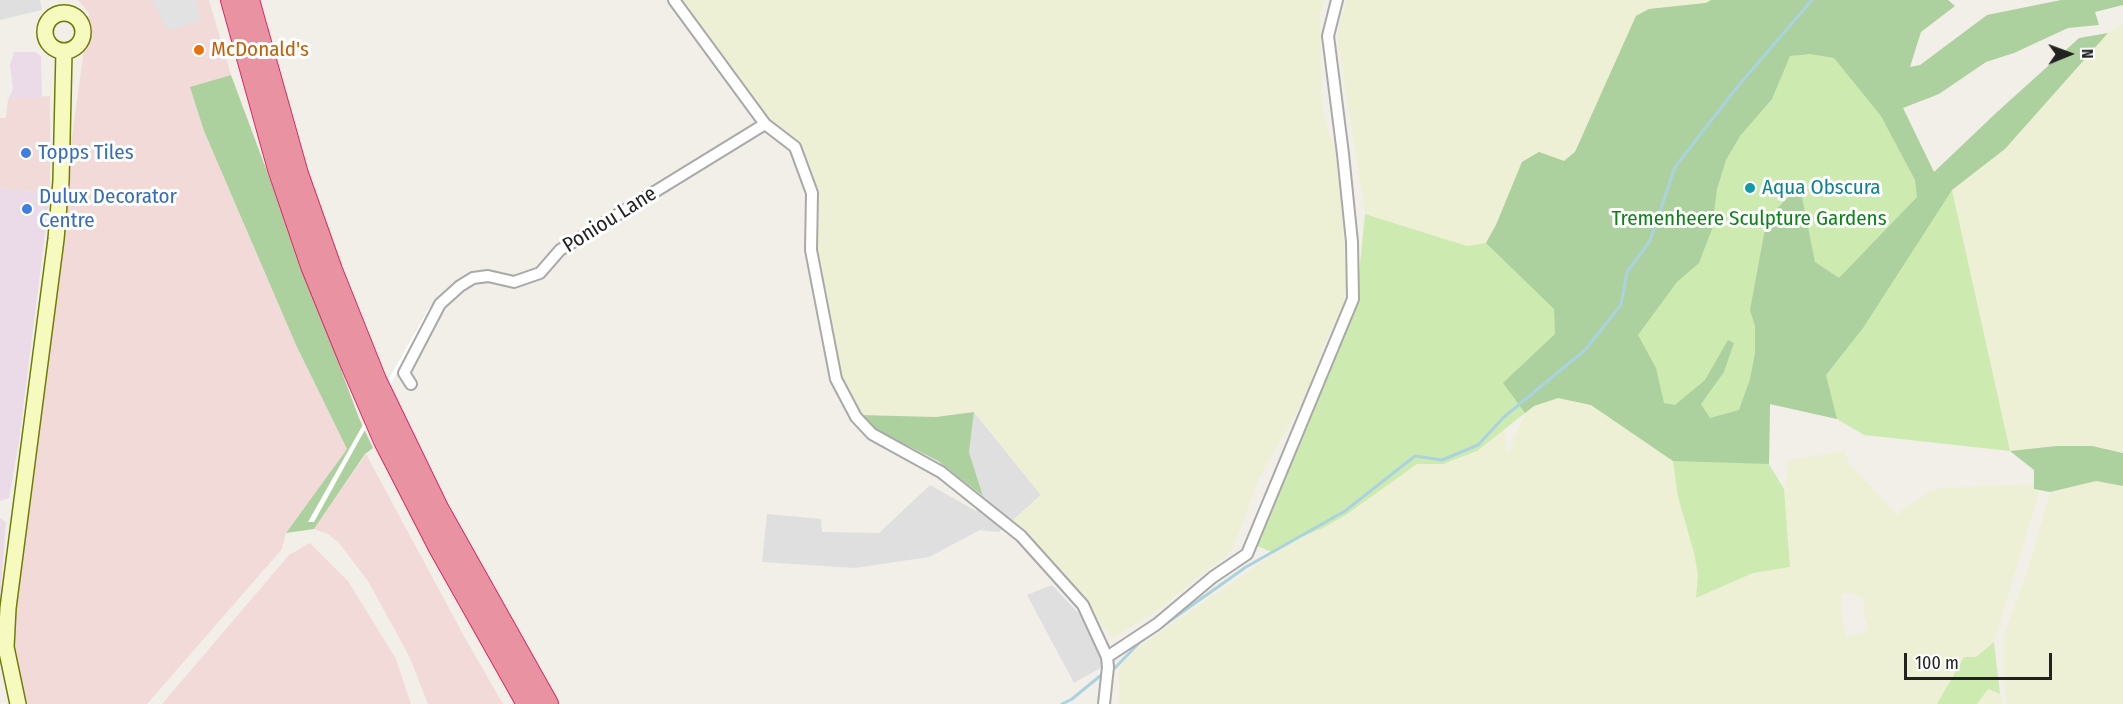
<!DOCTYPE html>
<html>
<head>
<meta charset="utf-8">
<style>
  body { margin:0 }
  #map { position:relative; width:2123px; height:704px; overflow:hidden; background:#f2efe9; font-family:"Fira Sans Condensed",sans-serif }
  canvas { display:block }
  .north { position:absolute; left:2039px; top:24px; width:60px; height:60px; -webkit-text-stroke:4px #fff; paint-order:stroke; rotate:89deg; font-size:16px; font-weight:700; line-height:24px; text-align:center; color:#222 }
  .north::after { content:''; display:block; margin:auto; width:21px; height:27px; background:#222; clip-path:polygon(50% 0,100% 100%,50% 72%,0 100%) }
  .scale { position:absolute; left:1904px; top:653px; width:148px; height:27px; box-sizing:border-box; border:3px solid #222; border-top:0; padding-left:8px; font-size:18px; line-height:21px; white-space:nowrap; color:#222; -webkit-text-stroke:4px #fff; paint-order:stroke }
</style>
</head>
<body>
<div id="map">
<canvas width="2123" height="704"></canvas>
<div class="north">N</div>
<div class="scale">100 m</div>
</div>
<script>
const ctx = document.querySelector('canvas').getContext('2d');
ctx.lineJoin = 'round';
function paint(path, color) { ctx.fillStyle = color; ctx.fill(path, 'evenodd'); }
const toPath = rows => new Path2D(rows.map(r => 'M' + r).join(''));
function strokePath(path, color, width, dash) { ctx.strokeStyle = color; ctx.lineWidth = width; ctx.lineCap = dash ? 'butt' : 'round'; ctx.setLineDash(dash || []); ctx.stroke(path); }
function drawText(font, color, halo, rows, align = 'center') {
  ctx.font = font + ' "Fira Sans Condensed",sans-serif'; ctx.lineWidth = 6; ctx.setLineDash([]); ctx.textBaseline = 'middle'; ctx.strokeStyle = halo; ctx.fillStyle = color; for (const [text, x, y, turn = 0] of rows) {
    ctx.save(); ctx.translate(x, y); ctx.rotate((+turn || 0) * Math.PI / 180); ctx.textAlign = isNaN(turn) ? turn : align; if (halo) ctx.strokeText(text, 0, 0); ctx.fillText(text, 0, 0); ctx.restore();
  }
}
paint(toPath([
  [0,0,40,0,42,10,0,20],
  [974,412,1041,495,999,532,980,530,929,557,855,568,762,562,767,514,821,519,822,532,879,533,930,485,976,511,983,496,969,452],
  [1052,585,1079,614,1104,660,1102,667,1074,683,1027,595]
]), '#e0dfdf');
paint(toPath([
  [78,0,209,0,231,75,191,87,204,131,296,345,347,449,286,533,282,549,147,704,18,704,6,647,62,138,72,137,89,13],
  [50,96,50,194,0,188,0,118,6,118,8,99],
  [366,454,465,638,503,704,428,704,409,656,368,581,339,543,328,534,314,529],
  [310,543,348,581,396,659,411,704,162,704,289,555]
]), '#f2dad9');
paint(toPath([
  [14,52,35,52,41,56,42,97,8,99,13,89,10,65],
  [0,188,50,194,19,441,9,498,0,501,0,504],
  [0,518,6,522,0,602]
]), '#ebdbe8');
paint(toPath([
  [683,0,1325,0,1320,13,1322,107,1339,165,1346,280,1344,305,1324,345,1310,386,1288,428,1260,476,1232,551,1155,612,1113,638,1059,571,1012,521,1041,495,974,412,936,417,860,415,837,373,816,244,816,193,798,145,769,120,686,7],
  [1346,0,1711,0,1580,137,1575,152,1564,162,1539,152,1486,243,1467,246,1365,214,1337,36],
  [2123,23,2123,453,2092,446,2056,446,2010,451,1952,190,2005,149,2108,33],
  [1558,398,1591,405,1673,461,1678,497,1694,553,1698,575,1697,598,1753,573,1790,567,1784,489,1789,460,1844,451,1850,464,1897,515,1904,508,1929,492,1942,488,2034,484,2034,489,2040,490,1994,642,1976,657,1964,658,1937,704,1119,704,1119,668,1141,645,1292,541,1323,528,1346,515,1417,464,1443,464,1477,451,1504,429,1508,455,1525,413,1534,406],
  [1841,593,1852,594,1864,599,1864,616,1869,630,1846,637,1842,613],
  [2096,481,2123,486,2123,704,2007,704,2004,682,2004,635,2028,569,2050,492],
  [1988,689,2000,694,2002,704,1977,704]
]), '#eef0d5');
paint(toPath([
  [1711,0,1890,81,1934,173,1952,190,2010,451,1864,435,1837,419,1770,404,1769,464,1784,489,1790,567,1753,573,1696,598,1698,575,1694,553,1678,497,1673,461,1591,405,1558,398,1534,406,1477,451,1443,464,1417,464,1346,515,1323,528,1292,541,1274,553,1255,545,1261,524,1327,379,1348,310,1358,284,1365,214,1467,246,1486,243,1496,225,1522,162,1539,152,1564,161,1575,152,1636,16,1649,9,1706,3],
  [1994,642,2000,694,1988,689,1977,704,1937,704,1964,657,1976,657]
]), '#cdebb0');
paint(toPath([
  [1711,0,1948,0,1955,6,1921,32,1910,67,1920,65,1987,15,2061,0,2123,0,2123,5,2095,12,2099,25,2068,28,2014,53,1986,62,1939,94,1903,108,1934,172,1996,113,2079,38,2108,33,2005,149,1952,190,1863,328,1826,375,1837,419,1770,404,1769,464,1673,461,1591,405,1558,398,1534,406,1525,413,1503,383,1555,334,1554,309,1486,243,1496,225,1522,162,1539,152,1564,161,1575,152,1636,16,1649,9,1706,3],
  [1810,54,1834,58,1881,116,1915,180,1917,197,1839,278,1815,262,1801,192,1794,192,1767,218,1750,310,1755,326,1755,353,1750,379,1739,410,1710,418,1701,404,1724,372,1734,343,1728,340,1705,380,1675,405,1664,403,1656,368,1638,335,1677,282,1699,263,1712,229,1717,189,1726,160,1740,136,1772,99,1790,56],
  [231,75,359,418,373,448,365,454,314,529,286,533,347,449,296,345,204,131,190,87],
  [974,412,969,452,983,496,938,461,879,431,860,415,936,417],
  [2056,446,2092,446,2123,453,2123,486,2096,481,2050,492,2034,489,2034,470,2010,451]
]), '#add19e');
paint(toPath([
  [152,0,197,0,196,2,201,21,168,30]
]), '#e2e2e2');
paint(toPath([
  [429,308,432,310,357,444,314,522,308,522]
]), '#fff');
strokePath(toPath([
  [1112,671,1140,642,1246,567,1345,511,1415,456,1442,460,1478,445,1504,417,1585,350,1621,305,1627,272,1650,241,1675,167,1738,86,1812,0],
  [1062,704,1072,699,1100,676]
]), '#aad3df', 3);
const street = toPath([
  [674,0,765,124,795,147,812,193,811,250,836,379,856,417,872,434,941,472,1021,536,1083,605,1107,657,1108,667,1104,704],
  [411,384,404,373,440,304,460,286,473,278,488,276,514,282,540,273,560,250,765,124],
  [1107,657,1157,624,1213,577,1247,554,1353,299,1352,242,1343,154,1328,36,1337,0]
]);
const secondary = toPath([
  '45 32a19 19 0 1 1 38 0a19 19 0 1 1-38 0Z',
  [18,704,6,647,8,608,56,239,61,181,64,51]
]);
const highway = toPath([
  [231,0,278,169,311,266,352,367,384,441,438,546,527,704],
  [249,0,298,174,332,270,376,380,439,510,548,704]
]);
strokePath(street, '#a9a9a9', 14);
strokePath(secondary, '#707d05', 18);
strokePath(highway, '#dc2a67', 22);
strokePath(street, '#fff', 10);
strokePath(secondary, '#f7fabf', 15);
strokePath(highway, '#e892a2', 20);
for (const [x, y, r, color] of [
  [199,50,6,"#e8710a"],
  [26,153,6,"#3f7fe0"],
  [1750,188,6,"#0f9aa8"],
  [27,209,6,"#3f7fe0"]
]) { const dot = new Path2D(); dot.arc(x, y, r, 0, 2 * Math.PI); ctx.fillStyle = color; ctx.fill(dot); strokePath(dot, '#fff', 2); }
drawText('21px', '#c56008', '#fff', [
  ["McDonald's",211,50]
], 'left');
drawText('21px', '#366cbe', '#fff', [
  ["Topps Tiles",38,153],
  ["Dulux Decorator",39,197],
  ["Centre",39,221]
], 'left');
drawText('21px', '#0d838f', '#fff', [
  ["Aqua Obscura",1762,188]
], 'left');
drawText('21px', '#0c8416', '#fff', [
  ["Tremenheere Sculpture Gardens",1749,219]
]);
drawText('21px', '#222', '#fff', [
  ["Poniou Lane",610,220,-32]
]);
</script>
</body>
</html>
